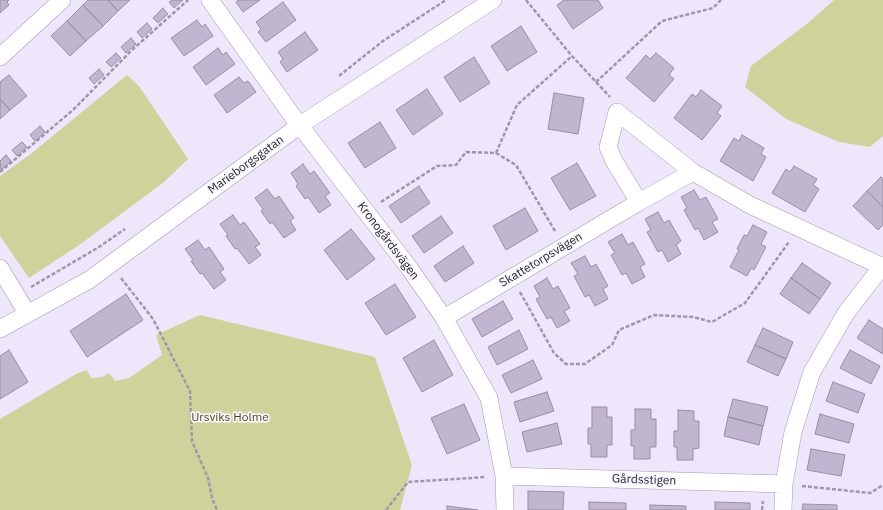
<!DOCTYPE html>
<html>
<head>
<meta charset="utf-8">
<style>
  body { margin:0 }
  canvas { display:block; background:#eee6fb }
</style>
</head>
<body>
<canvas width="883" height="510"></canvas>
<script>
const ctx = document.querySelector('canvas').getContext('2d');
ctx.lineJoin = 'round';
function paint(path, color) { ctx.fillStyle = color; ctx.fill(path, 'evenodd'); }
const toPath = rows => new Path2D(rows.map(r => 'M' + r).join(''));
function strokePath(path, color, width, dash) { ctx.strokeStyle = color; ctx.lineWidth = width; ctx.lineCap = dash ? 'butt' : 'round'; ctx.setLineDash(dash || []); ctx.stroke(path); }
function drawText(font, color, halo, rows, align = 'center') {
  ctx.font = font + ' "IBM Plex Sans",sans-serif'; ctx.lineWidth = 3.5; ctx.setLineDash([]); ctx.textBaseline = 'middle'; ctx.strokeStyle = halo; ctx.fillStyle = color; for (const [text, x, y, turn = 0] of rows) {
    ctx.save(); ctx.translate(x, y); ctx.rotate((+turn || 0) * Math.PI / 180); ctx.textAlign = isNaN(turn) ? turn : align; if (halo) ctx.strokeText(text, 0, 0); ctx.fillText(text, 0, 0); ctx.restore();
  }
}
paint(toPath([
  [834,0,883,0,883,136,870,147,839,142,786,119,745,87,751,66,808,23],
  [127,75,139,86,188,159,164,182,82,243,29,278,0,236,0,176,32,153],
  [200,315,375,357,412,465,400,510,0,510,0,419,76,374,87,370,91,378,102,377,109,373,115,381,129,378,162,355,156,335]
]), '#cdd39a');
const building = toPath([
  [0,0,9,0,7,2,9,5,0,13,0,0],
  [88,0,108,0,118,11,103,26,83,5,88,0],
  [108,0,130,0,118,11,108,0],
  [172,0,183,0,174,8,169,2,172,0],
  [238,0,260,0,243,12,236,2,238,0],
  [564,0,598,0,603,8,573,29,557,5,564,0],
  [283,2,296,20,266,42,258,32,261,29,256,22,283,2],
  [83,5,103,26,86,41,67,21,83,5],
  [163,8,168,14,158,23,153,18,163,8],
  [197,20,202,27,205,24,213,36,184,56,171,38,197,20],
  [67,21,86,41,70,56,51,36,67,21],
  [147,23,152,29,142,38,137,32,147,23],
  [521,26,537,52,507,71,491,46,521,26],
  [305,32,318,50,287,72,280,62,283,59,278,52,305,32],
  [131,38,136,44,126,53,121,47,131,38],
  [218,48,223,55,226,52,235,64,206,85,193,67,218,48],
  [116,53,121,58,111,67,106,62,116,53],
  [656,53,674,68,669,75,674,79,654,102,626,78,646,55,650,59,656,53],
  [474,57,490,83,460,102,444,77,474,57],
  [99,69,104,75,94,84,89,78,99,69],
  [9,75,27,96,10,110,0,99,0,82,9,75],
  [239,77,244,83,248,81,256,92,227,113,214,95,239,77],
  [427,89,443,114,413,135,396,110,427,89],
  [701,90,722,106,717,113,721,116,702,140,674,118,692,94,696,97,701,90],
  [554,93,584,98,578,134,548,129,554,93],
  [0,99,10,110,0,119,0,99],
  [380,122,396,148,365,168,348,143,380,122],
  [40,126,45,132,35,141,30,135,40,126],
  [742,135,764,148,761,154,766,157,753,181,720,161,734,138,739,141,742,135],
  [22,142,27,147,17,156,12,150,22,142],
  [6,155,11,161,1,170,0,161,6,155],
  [577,163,596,196,570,210,551,178,577,163],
  [303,164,310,174,314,171,330,193,325,196,331,205,319,213,308,197,305,199,296,186,298,184,291,173,303,164],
  [794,166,817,179,813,185,819,189,805,212,772,193,786,169,790,172,794,166],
  [881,177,883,179,883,207,867,191,881,177],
  [419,186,430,203,401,223,389,206,419,186],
  [267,189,275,199,279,196,294,218,290,221,296,230,284,238,272,222,270,224,261,211,263,209,255,198,267,189],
  [694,190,700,200,706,197,718,219,712,222,718,232,704,240,698,228,695,230,684,210,687,208,681,197,694,190],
  [867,191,883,207,883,225,878,230,853,206,867,191],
  [525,208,538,231,506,250,493,226,525,208],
  [658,212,664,223,669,220,681,241,676,245,681,254,668,262,662,250,658,252,647,232,651,230,645,219,658,212],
  [233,215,240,225,244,222,260,244,255,247,261,255,249,264,237,248,235,249,226,236,228,235,220,224,233,215],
  [441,216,453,233,424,253,412,236,441,216],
  [753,225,767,232,761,244,766,247,754,270,751,268,747,276,730,267,739,250,737,249,744,235,747,236,753,225],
  [351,229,375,259,347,280,324,250,351,229],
  [622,234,628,245,633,242,645,264,640,267,645,277,632,284,626,273,622,275,611,255,615,253,608,242,622,234],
  [198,240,205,250,209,247,224,269,220,272,226,280,214,289,202,273,200,274,191,261,193,260,185,249,198,240],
  [463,246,474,263,445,282,434,266,463,246],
  [585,256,591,267,596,264,608,286,603,289,608,299,595,306,589,295,585,297,574,276,578,274,571,263,585,256],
  [802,263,831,283,820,299,791,278,802,263],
  [547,278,553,289,558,286,570,308,564,311,570,321,557,328,551,317,547,319,536,299,540,297,534,286,547,278],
  [791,278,820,299,809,314,780,294,791,278],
  [395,284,416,317,386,335,365,303,395,284],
  [126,294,143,320,87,357,70,331,126,294],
  [503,301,513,319,482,337,472,319,503,301],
  [869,320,883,329,883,354,857,338,869,320],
  [763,328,793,342,786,359,755,345,763,328],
  [519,330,528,349,497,365,488,347,519,330],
  [434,340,453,375,422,392,403,358,434,340],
  [755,345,786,359,778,376,747,362,755,345],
  [9,350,28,382,0,399,0,356,9,350],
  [850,350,880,366,871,384,840,368,850,350],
  [533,360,542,379,511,393,502,375,533,360],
  [833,382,865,394,858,413,826,401,833,382],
  [547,392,554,411,520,422,514,402,547,392],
  [733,399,768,407,763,426,728,417,733,399],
  [464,404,480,440,447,454,431,418,464,404],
  [592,407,607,407,607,417,612,417,612,445,607,445,607,457,591,457,591,444,588,444,588,428,592,428,592,407],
  [635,409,651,409,651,419,656,419,656,447,650,447,650,459,634,459,634,446,631,446,631,430,635,430,635,409],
  [678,410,694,411,694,421,699,421,699,448,693,449,693,460,677,460,677,447,674,447,674,431,678,431,678,410],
  [820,414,854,424,849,443,815,434,820,414],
  [728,417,763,426,759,445,724,436,728,417],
  [557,423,562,444,527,452,522,432,557,423],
  [811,449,845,455,841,476,807,470,811,449],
  [528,491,564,492,563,510,528,510,528,491],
  [589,502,626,503,626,510,589,510,589,502],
  [715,502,750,503,750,510,715,510,715,502],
  [803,504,837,505,837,510,802,510,803,504],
  [650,505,686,506,686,510,650,510,650,505],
  [447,506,478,510,447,510,447,506]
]);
paint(building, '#c0b6cf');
strokePath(building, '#988fa7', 1);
const street = toPath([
  [210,0,291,114,410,269,444,318,489,398,504,476,505,510],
  [0,57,62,0],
  [639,202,614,161,608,147,617,112,693,172,750,205,881,266],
  [0,268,27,313],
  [444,318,639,202,693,172],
  [0,329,89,280,300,125,493,0],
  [504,476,784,484],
  [783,510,784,484,793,432,812,372,846,313,883,265]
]);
strokePath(street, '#a39ab2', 18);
strokePath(toPath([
  [526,0,572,56,610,97],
  [339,76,383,41,446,0],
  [596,82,662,21,713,8,721,0],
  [496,153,517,105,572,56],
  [0,172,73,110,132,50,188,0],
  [381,202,437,166,456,165,466,152,496,153,516,165,555,231],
  [121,278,153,319,190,391,192,441,208,478,212,498,217,510],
  [31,287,99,247,125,229],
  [520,292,554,353,566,364,585,364,612,345,619,330,654,315,693,317,712,322,745,303,789,242],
  [802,486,870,493,883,485],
  [386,510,408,482,486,477],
  [762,510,763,501]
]), '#9e98a8', 2.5, [4, 2]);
strokePath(street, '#fff', 17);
drawText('12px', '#2b2731', '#f8f6fc', [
  ["Marieborgsgatan",246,165,-36],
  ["Kronogårdsvägen",388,241,53],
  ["Skattetorpsvägen",541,260,-31],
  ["Gårdsstigen",644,480,2]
]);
drawText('12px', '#4b4e19', '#f8f6fc', [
  ["Ursviks Holme",230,418]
]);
</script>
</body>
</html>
